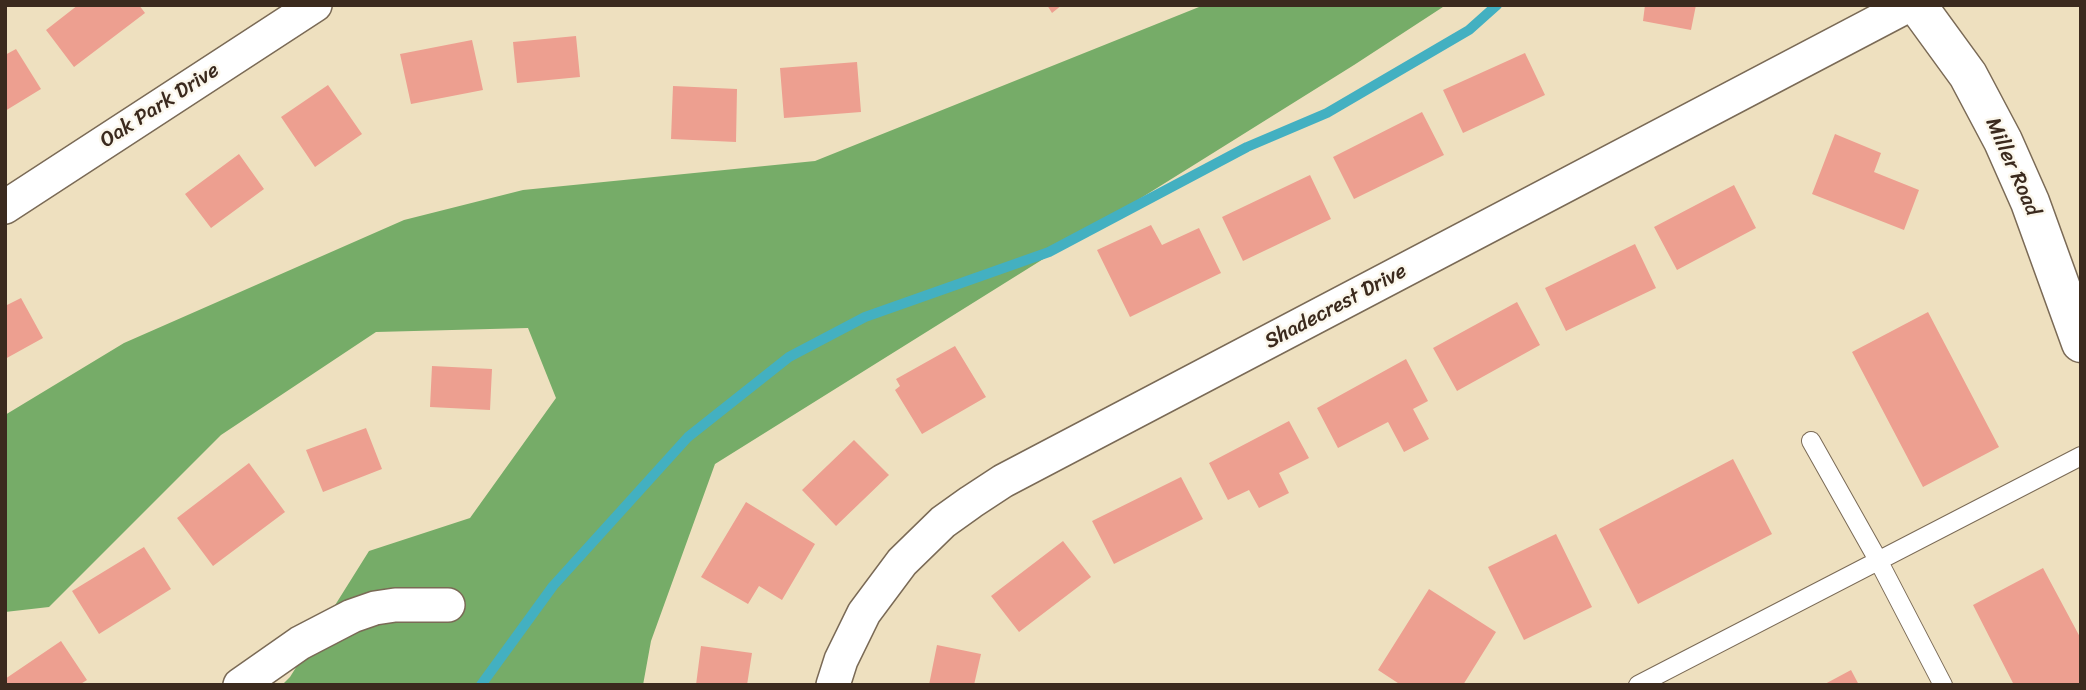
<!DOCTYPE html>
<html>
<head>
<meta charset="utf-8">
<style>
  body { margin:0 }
  #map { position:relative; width:2086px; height:690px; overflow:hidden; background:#eee0bf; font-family:Sriracha,sans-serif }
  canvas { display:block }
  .frame { position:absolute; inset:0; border:7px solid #3b2a1e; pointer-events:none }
</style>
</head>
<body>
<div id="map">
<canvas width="2086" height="690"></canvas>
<div class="frame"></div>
</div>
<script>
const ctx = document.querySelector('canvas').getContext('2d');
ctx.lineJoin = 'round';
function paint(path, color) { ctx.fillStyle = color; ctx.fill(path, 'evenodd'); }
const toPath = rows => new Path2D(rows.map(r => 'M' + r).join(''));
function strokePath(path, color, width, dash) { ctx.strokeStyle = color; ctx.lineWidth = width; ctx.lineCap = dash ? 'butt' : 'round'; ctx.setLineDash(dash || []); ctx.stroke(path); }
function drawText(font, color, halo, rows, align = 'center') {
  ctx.font = font + ' Sriracha,sans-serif'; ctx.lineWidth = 5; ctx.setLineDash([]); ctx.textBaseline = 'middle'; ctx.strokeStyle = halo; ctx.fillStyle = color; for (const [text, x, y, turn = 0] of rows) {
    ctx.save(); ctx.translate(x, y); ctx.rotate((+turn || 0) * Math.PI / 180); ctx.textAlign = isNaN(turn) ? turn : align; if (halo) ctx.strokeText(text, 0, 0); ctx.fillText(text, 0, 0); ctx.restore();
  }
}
paint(toPath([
  [1204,5,1446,5,1354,65,715,464,651,641,643,685,282,685,290,677,369,551,470,518,556,398,528,328,376,332,221,435,49,607,5,612,5,415,124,343,404,220,523,190,815,161]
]), '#76ac68');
strokePath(toPath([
  [481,685,553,586,688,437,789,357,865,317,1049,252,1247,147,1327,113,1469,30,1497,5]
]), '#43b0c1', 10);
paint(toPath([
  [78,5,139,5,145,13,74,67,46,30],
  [1047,5,1062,5,1052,13],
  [1645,5,1696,5,1691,30,1643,21],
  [576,36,580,77,517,83,513,42],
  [472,40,483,90,411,104,400,54],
  [16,49,41,89,5,111,5,55],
  [1525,53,1545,95,1463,133,1443,90],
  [857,62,861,112,784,118,780,68],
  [328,85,362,134,315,167,281,117],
  [673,86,737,89,736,142,671,139],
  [1422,112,1444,155,1354,199,1333,157],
  [1835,134,1881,153,1874,172,1919,190,1904,230,1812,194],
  [239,154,264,189,211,228,185,194],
  [1310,175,1331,219,1243,261,1222,217],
  [1734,185,1756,228,1677,270,1654,227],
  [1151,225,1162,245,1199,228,1221,273,1130,317,1097,250],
  [1635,244,1656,288,1566,331,1545,288],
  [21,298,43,338,5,359,5,306],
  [1517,302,1540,345,1457,391,1433,348],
  [1928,312,1999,447,1923,487,1852,352],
  [955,346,986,397,922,434,895,390,900,386,896,379],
  [1406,359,1428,401,1413,409,1429,439,1404,452,1388,422,1338,448,1317,408],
  [432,366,492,369,490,410,430,407],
  [1289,421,1309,458,1279,473,1289,493,1259,508,1249,490,1228,500,1209,463],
  [366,428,382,469,323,492,306,450],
  [854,440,889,475,836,526,802,490],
  [1733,459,1772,534,1638,604,1599,529],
  [249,463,285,512,213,566,177,518],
  [1181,477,1203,519,1114,564,1092,521],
  [746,502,815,544,782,600,759,586,748,604,701,577],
  [1556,534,1592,607,1524,640,1488,567],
  [1063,541,1091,577,1019,632,991,596],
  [144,547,171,589,99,634,72,591],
  [2043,568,2081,639,2081,685,2014,685,1973,605],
  [1429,589,1496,632,1463,685,1401,685,1378,670],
  [61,641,87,680,79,685,5,685,5,679],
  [937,645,981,654,974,685,929,685],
  [701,646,752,653,747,685,696,685],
  [1851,670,1859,685,1823,685]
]), '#ed9f90');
const service = toPath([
  [1811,441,1878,560,1943,685],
  [1638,685,2081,456]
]);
const minor = toPath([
  [5,207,315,5],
  [240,685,300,643,352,616,375,608,395,605,448,605],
  [833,685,841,660,864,613,902,562,943,522,971,502,1003,481,1909,5]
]);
const tertiary = toPath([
  [1917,5,1968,75,2003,141,2030,202,2081,343]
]);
strokePath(service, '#7a6a56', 20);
strokePath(minor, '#7a6a56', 36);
strokePath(tertiary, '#7a6a56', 41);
strokePath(service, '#fff', 18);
strokePath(minor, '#fff', 33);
strokePath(tertiary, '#fff', 38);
drawText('21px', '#3b2a1e', '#fbf7ec', [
  ["Oak Park Drive",160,106,-33],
  ["Miller Road",2012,167,66],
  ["Shadecrest Drive",1336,307,-28]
]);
</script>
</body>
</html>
